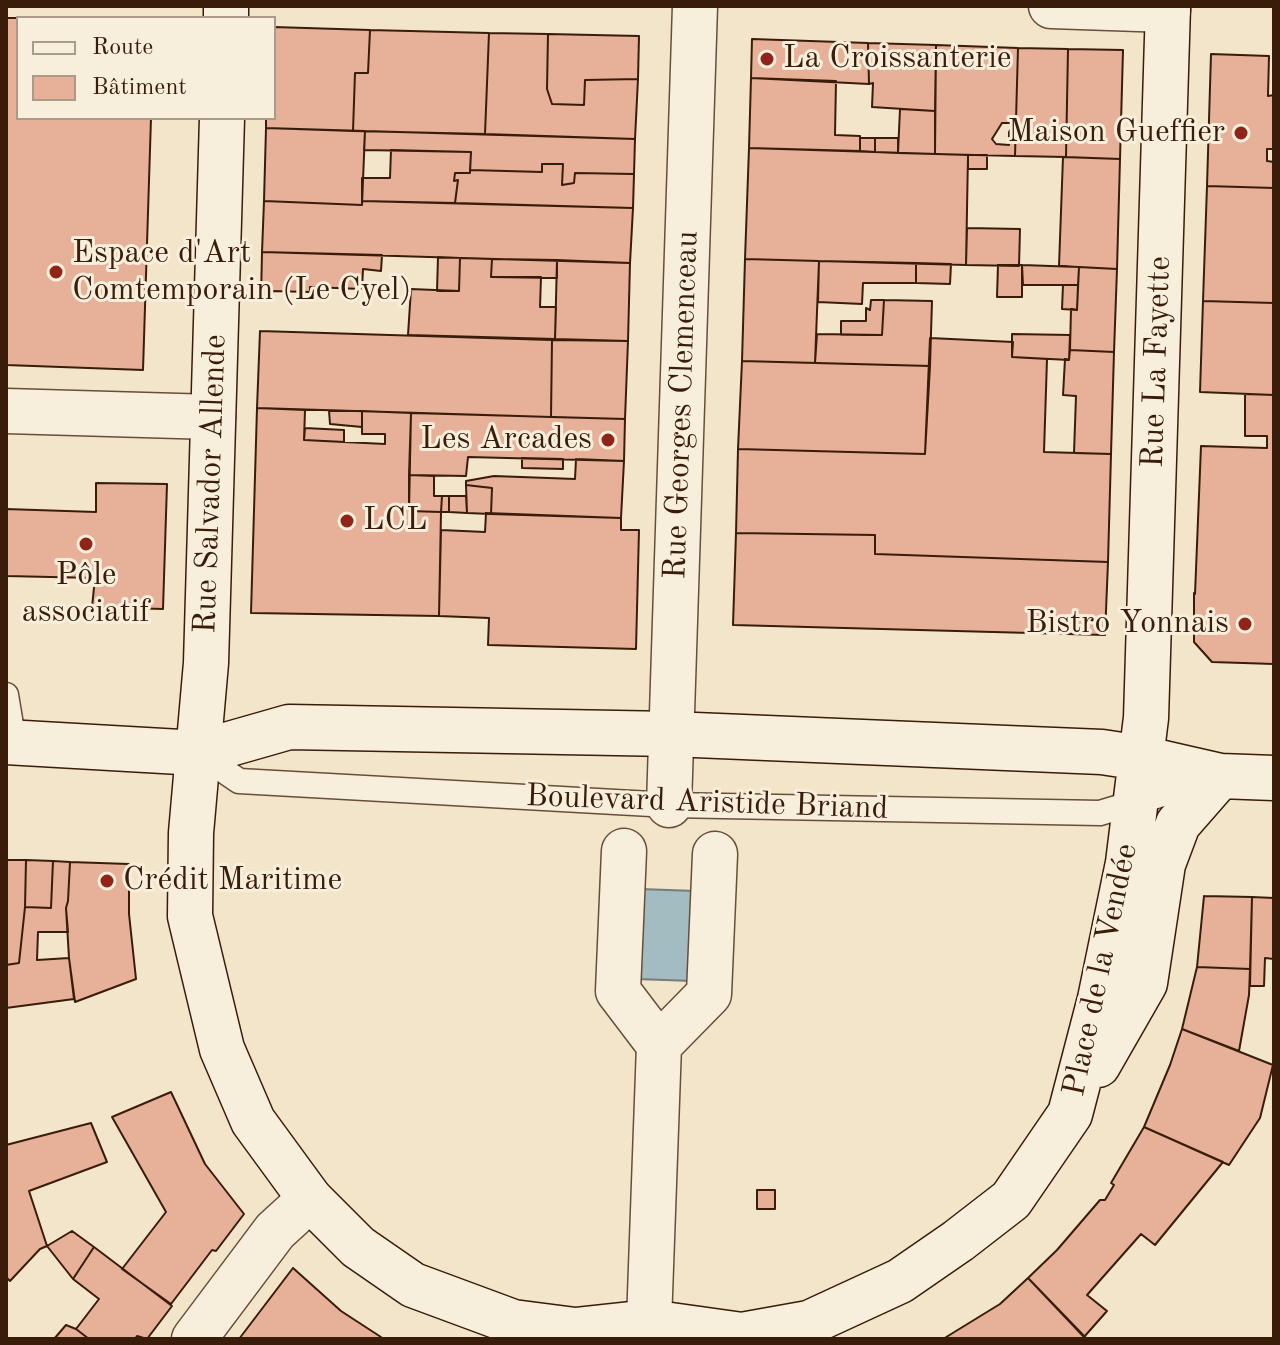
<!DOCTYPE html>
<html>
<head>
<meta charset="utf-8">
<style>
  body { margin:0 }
  #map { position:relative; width:1280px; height:1345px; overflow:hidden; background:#f2e5c9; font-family:"Old Standard TT",serif }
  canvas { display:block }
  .frame { position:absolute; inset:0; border:8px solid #391c09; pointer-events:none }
  .legend { position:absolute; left:16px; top:16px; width:260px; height:104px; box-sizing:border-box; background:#f7eedc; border:2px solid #ab9a88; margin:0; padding:10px 14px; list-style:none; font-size:24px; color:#391c09 }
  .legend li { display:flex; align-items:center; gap:16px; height:40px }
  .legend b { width:40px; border:2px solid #ab9a88 }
</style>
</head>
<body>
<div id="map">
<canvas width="1280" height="1345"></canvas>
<div class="frame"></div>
<ul class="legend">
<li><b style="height:10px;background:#f7eedc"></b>Route</li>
<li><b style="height:22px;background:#e7b098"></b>Bâtiment</li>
</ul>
</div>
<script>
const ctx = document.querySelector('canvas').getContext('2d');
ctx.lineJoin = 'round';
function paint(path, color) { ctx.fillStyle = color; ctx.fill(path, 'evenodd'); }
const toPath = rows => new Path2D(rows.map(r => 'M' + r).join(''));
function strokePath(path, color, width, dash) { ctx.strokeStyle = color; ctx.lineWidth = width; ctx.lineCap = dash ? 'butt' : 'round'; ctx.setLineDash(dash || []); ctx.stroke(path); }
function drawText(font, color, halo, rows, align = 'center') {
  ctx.font = font + ' "Old Standard TT",serif'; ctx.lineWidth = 6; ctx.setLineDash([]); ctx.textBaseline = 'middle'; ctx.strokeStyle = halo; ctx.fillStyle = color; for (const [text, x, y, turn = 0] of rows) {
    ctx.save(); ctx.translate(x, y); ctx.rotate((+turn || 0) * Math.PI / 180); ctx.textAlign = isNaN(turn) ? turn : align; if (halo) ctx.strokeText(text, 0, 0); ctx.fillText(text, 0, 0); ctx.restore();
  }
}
const water = toPath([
  [640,889,696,891,692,981,637,979,640,889]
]);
paint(water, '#a2bcc2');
strokePath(water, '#787c78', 2);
const building = toPath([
  [6,18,18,18,18,118,151,118,143,370,6,365,6,18],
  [274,27,370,30,368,73,355,73,353,131,266,128,266,118,274,118,274,27],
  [370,30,489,33,485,134,353,131,355,73,368,73,370,30],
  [489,33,548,34,547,89,552,104,584,105,585,80,638,79,635,139,485,134,489,33],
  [548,34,639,36,638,79,585,80,584,105,552,104,547,89,548,34],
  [752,39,868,43,869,84,751,78,752,39],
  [868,43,936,45,935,111,872,107,873,83,869,84,868,43],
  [936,45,1018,48,1015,156,935,154,936,45],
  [1002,123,1015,123,1009,132,1009,145,996,144,992,139,1002,123],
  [1018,48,1068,49,1066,157,1015,156,1018,48],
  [1068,49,1123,50,1120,159,1066,157,1068,49],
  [1211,54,1269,56,1268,96,1274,95,1274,149,1267,149,1267,161,1274,162,1274,188,1207,186,1211,54],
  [751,78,836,81,835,135,860,136,860,151,749,148,751,78],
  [900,109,935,111,935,154,898,153,900,109],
  [266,128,365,131,362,205,264,201,266,128],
  [365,131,635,139,634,174,575,173,574,183,562,185,563,164,542,164,542,172,470,170,471,152,364,150,365,131],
  [860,138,875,138,875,152,860,151,860,138],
  [875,138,898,138,898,153,875,152,875,138],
  [749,148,968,155,966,265,745,259,749,148],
  [391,150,471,152,470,173,455,173,454,181,458,180,455,203,362,201,362,178,390,178,391,150],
  [968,155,987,155,987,169,968,169,968,155],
  [1063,157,1120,159,1117,269,1059,266,1063,157],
  [542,164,563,164,562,185,574,183,575,173,634,174,633,208,455,203,458,180,454,181,455,173,470,173,470,170,542,172,542,164],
  [1207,186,1274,188,1274,303,1203,301,1207,186],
  [264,201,362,205,362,201,633,208,630,263,262,252,264,201],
  [967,228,1020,229,1019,266,966,265,967,228],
  [262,252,382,255,381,271,363,269,362,289,310,287,310,292,271,291,272,299,261,298,262,252],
  [438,257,460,258,459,291,437,291,438,257],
  [460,258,492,259,491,277,541,277,540,307,556,307,555,339,408,335,411,289,459,291,460,258],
  [492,259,557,260,557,278,491,277,492,259],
  [745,259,819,261,815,363,742,361,745,259],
  [557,260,630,263,628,341,555,339,557,260],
  [819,261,916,263,916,283,863,283,862,304,818,302,819,261],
  [916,263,951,264,950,284,916,283,916,263],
  [998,265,1022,265,1022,297,997,297,998,265],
  [1022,265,1079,267,1078,285,1023,285,1022,265],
  [1079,267,1117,269,1114,352,1070,350,1071,309,1077,310,1079,267],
  [1063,285,1078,285,1077,310,1062,309,1063,285],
  [871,300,884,300,882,335,841,335,841,321,866,321,866,308,870,310,871,300],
  [884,300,932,301,930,366,815,363,817,334,882,335,884,300],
  [1203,301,1274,303,1274,395,1200,392,1203,301],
  [260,331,552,340,551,417,257,408,260,331],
  [1012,334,1070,335,1069,360,1012,357,1012,334],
  [930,338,1013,342,1012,357,1047,359,1044,452,1111,454,1108,562,875,554,875,535,736,533,738,449,925,454,930,338],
  [552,340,628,341,625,419,551,417,552,340],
  [1070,350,1114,352,1111,454,1074,453,1076,396,1063,395,1065,359,1069,360,1070,350],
  [742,361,930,366,925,454,738,449,742,361],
  [1245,394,1274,395,1274,664,1212,662,1194,642,1194,593,1195,594,1201,446,1267,448,1267,436,1245,436,1245,394],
  [257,408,305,410,304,440,385,444,385,434,362,434,362,411,411,413,409,511,441,512,439,616,251,613,257,408],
  [329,411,362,411,362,427,330,424,329,411],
  [411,413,625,419,624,461,468,457,466,476,409,475,411,413],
  [305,428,344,430,344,442,304,440,305,428],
  [522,458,563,459,563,469,522,468,522,458],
  [576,459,624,461,621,518,491,514,492,488,466,485,466,481,494,476,575,479,576,459],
  [409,475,434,476,434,496,442,496,441,512,409,511,409,475],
  [96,483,167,484,163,609,92,607,95,578,6,576,6,509,96,512,96,483],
  [466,485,492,488,491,514,467,513,466,485],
  [442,496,449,496,449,512,441,512,442,496],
  [449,496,466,496,467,513,449,512,449,496],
  [486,513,621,518,621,530,639,530,636,649,488,645,489,618,439,616,441,530,485,532,486,513],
  [736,533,875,535,875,554,1108,562,1105,635,733,625,736,533],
  [6,860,26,860,25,907,19,963,6,965,6,860],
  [26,860,53,861,51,908,25,907,26,860],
  [53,861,70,862,68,901,66,908,68,932,38,932,37,960,69,958,74,999,6,1008,6,965,19,963,25,907,51,908,53,861],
  [70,862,129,864,129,914,136,979,75,1002,69,958,66,908,68,901,70,862],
  [1204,896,1252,897,1250,969,1197,967,1204,896],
  [1252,897,1274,898,1274,959,1265,958,1264,986,1250,986,1252,897],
  [1197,967,1250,969,1249,995,1239,1051,1182,1029,1197,967],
  [1182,1029,1273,1065,1260,1118,1229,1165,1144,1127,1170,1065,1182,1029],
  [171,1092,205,1164,244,1214,216,1251,212,1250,171,1304,122,1269,166,1212,112,1117,171,1092],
  [91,1123,107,1162,29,1191,47,1246,40,1249,10,1281,6,1277,6,1145,91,1123],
  [1144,1127,1223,1162,1155,1245,1141,1234,1087,1295,1107,1311,1084,1337,1028,1278,1057,1250,1100,1200,1105,1200,1114,1185,1111,1183,1144,1127],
  [757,1190,775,1190,775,1209,757,1209,757,1190],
  [72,1231,94,1247,73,1279,47,1246,72,1231],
  [94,1247,172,1306,147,1339,137,1336,135,1339,89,1339,76,1329,99,1299,73,1279,94,1247],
  [293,1268,341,1311,384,1339,239,1339,293,1268],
  [1028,1278,1087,1339,943,1339,1000,1304,1028,1278],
  [66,1325,76,1329,89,1339,54,1339,66,1325]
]);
paint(building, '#e7b098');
strokePath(building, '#391c09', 2);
const lane = toPath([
  [6,695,14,743],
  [198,753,239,781,669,805,1100,813,1209,780]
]);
const street = toPath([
  [1051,6,1168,10],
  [6,411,213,417],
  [669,805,695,6],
  [624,851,618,991,659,1045,709,994,715,854],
  [649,1322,659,1045],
  [194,1339,275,1231,310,1199]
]);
const secondary = toPath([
  [226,18,226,6],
  [222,118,206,663,191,833,190,916,222,1049,253,1121,310,1199,358,1247,413,1285,513,1322,575,1330,649,1322,742,1335,809,1323,900,1281,958,1241,1011,1200,1070,1114,1100,999,1128,863,1146,718,1168,6],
  [6,742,198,753,289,727,671,734,1102,752,1141,758,1220,776,1274,778],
  [1098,1065,1145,983,1163,864,1178,824,1220,776]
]);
strokePath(lane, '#674e39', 27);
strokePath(street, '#674e39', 47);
strokePath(secondary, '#391c09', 47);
strokePath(lane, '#f7eedc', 24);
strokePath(street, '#f7eedc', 44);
strokePath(secondary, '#f7eedc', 44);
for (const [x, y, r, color] of [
  [767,59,8,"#8f2418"],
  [1241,133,8,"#8f2418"],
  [56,272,8,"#8f2418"],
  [608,440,8,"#8f2418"],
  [347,521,8,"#8f2418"],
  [86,544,8,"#8f2418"],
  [1245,624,8,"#8f2418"],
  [107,881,8,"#8f2418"]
]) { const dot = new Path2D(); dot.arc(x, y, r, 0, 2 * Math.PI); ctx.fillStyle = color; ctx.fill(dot); strokePath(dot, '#f7eedc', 3); }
drawText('32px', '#391c09', '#f7eedc', [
  ["La Croissanterie",783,59],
  ["Maison Gueffier",1225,133,"right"],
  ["Espace d'Art",72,254],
  ["Comtemporain (Le Cyel)",72,291],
  ["Les Arcades",592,440,"right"],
  ["LCL",363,521],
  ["Pôle",86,576,"center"],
  ["associatif",86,613,"center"],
  ["Bistro Yonnais",1229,624,"right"],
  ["Crédit Maritime",123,881]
], 'left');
drawText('32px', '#391c09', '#f7eedc', [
  ["Rue La Fayette",1157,362,-88],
  ["Rue Georges Clemenceau",682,405,-88],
  ["Rue Salvador Allende",211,484,-88],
  ["Boulevard Aristide Briand",707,803,2],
  ["Place de la Vendée",1101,970,-78]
]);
</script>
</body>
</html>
